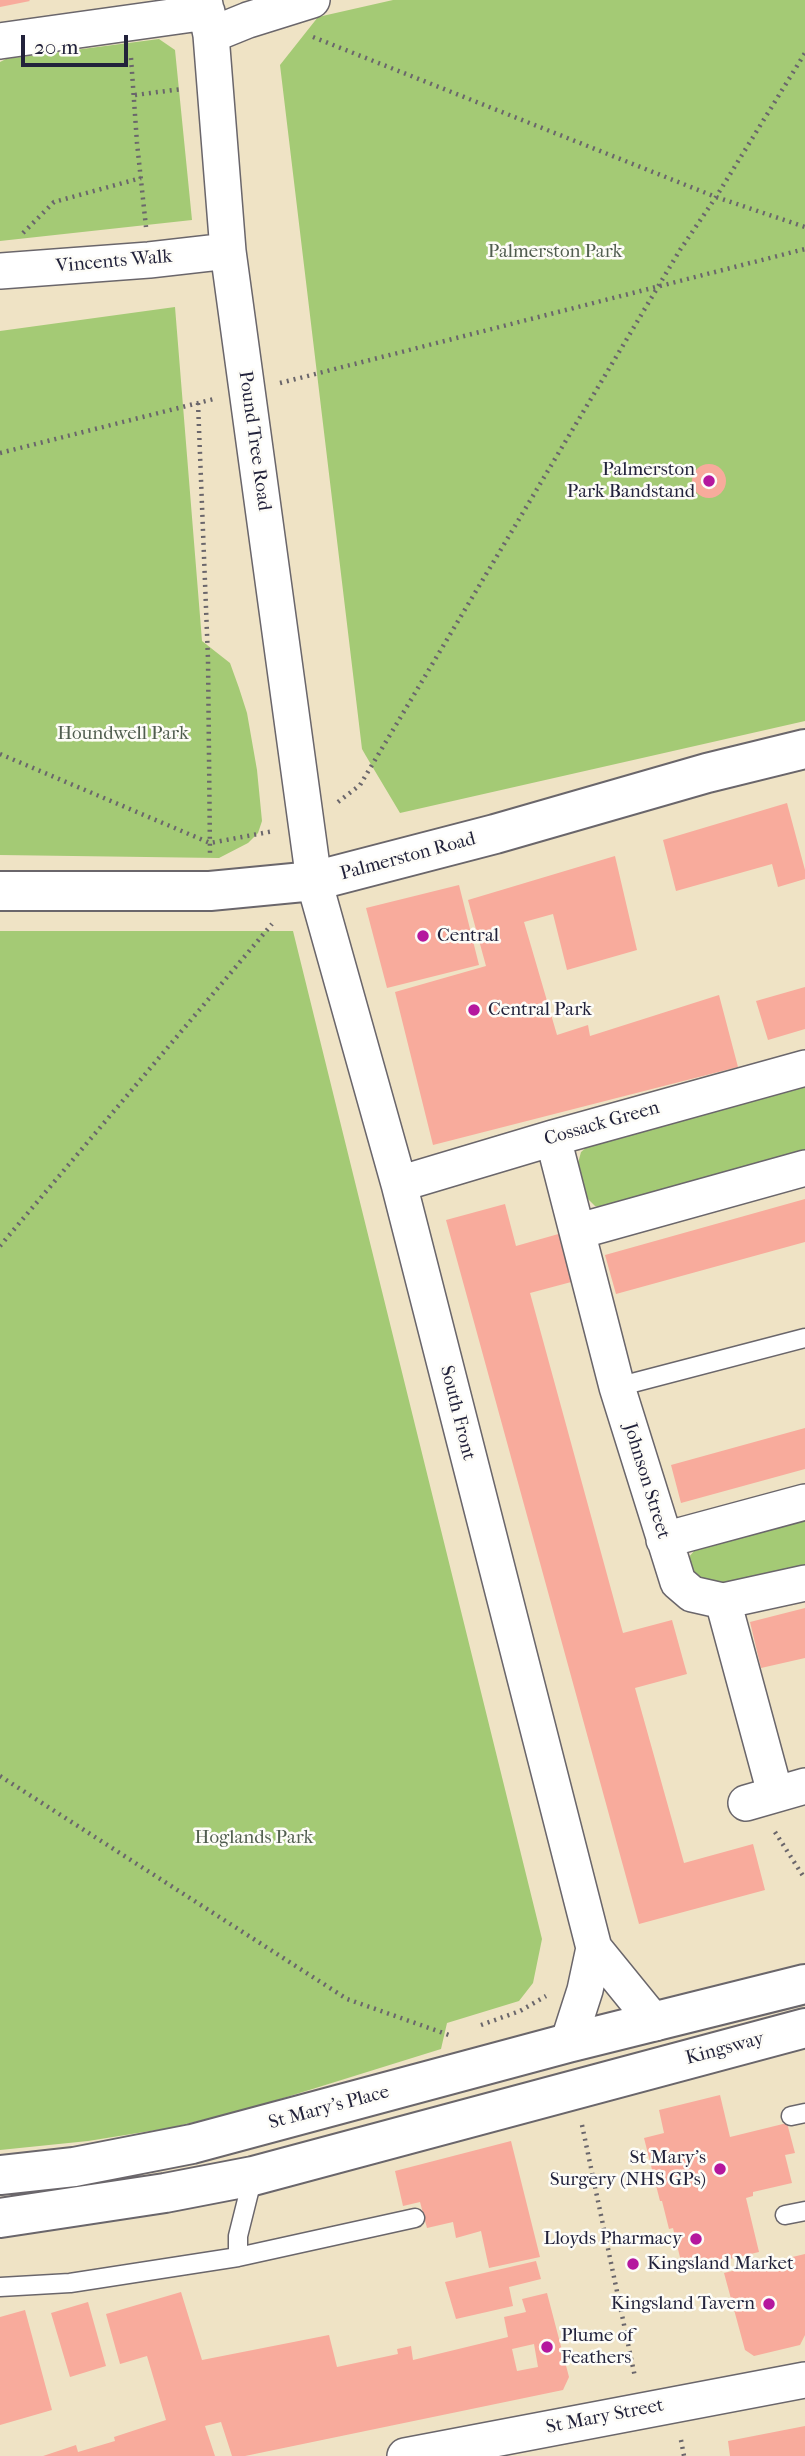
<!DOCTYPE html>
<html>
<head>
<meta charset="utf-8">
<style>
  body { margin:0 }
  #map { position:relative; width:805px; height:2456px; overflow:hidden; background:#efe3c5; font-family:"IM FELL French Canon",serif }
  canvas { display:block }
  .scale { position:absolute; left:21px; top:35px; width:107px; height:32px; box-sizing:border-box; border:4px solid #22223b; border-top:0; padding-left:9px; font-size:21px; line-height:24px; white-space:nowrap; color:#22223b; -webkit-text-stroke:5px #fdfcf7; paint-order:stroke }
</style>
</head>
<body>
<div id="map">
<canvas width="805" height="2456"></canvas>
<div class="scale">20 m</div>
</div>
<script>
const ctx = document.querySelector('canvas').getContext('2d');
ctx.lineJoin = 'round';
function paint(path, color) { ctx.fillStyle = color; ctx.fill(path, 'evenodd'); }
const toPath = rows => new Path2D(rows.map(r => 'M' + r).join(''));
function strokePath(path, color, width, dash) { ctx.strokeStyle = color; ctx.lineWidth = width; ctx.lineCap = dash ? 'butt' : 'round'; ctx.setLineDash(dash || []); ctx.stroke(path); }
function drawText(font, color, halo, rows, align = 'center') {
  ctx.font = font + ' "IM FELL French Canon",serif'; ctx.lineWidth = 5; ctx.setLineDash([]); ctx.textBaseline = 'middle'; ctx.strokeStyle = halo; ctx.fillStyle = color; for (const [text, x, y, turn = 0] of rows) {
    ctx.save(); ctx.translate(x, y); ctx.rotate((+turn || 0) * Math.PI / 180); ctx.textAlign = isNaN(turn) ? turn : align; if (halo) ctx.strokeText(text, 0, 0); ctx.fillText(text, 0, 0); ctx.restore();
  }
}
paint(toPath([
  [393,0,805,0,805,721,400,813,366,756,362,749,280,65,318,17],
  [159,39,175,50,192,220,0,241,0,62,6,59],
  [175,307,202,641,230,663,239,688,247,713,257,770,262,821,258,833,248,843,219,858,0,855,0,331],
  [0,931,293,931,542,1939,533,1983,519,2001,447,2023,441,2049,245,2110,169,2128,88,2141,0,2150],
  [805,1083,805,1155,609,1210,595,1206,587,1198,577,1167,581,1152,593,1142],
  [805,1516,805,1570,730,1584,709,1583,690,1573,689,1557,699,1545]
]), '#a4ca75');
paint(toPath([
  [0,0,29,0,30,1,0,7],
  '692 481a17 17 0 1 1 34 0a17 17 0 1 1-34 0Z',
  [787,803,805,870,805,879,778,887,772,864,676,891,663,840],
  [615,856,637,950,567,970,553,914,524,922,557,1035,588,1025,590,1036,719,995,738,1067,433,1145,395,992,486,966,468,900],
  [459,885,479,965,387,988,366,908],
  [805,987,805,1029,768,1040,756,1001],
  [805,1199,805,1242,616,1294,605,1255],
  [505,1204,516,1246,562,1233,575,1281,530,1293,623,1633,672,1620,687,1674,635,1688,684,1863,753,1844,765,1890,639,1924,446,1220],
  [805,1428,805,1469,681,1503,671,1465],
  [805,1608,805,1658,761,1668,750,1622],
  [720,2095,730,2137,787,2123,795,2153,785,2155,792,2183,753,2192,753,2196,746,2198,759,2252,683,2270,673,2228,669,2229,662,2201,660,2201,644,2138,664,2133,659,2110],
  [511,2141,540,2257,489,2268,481,2231,456,2238,453,2222,427,2228,420,2202,403,2206,395,2171],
  [805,2254,805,2335,800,2345,754,2356,745,2350,724,2273],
  [536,2261,541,2279,509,2287,513,2306,456,2319,445,2282],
  [181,2292,202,2360,329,2335,337,2367,398,2354,397,2349,411,2346,413,2360,508,2337,504,2317,526,2312,522,2299,547,2293,569,2377,563,2390,245,2456,232,2456,221,2422,205,2426,215,2456,43,2456,76,2445,78,2452,115,2441,114,2437,166,2420,147,2356,120,2364,106,2314],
  [534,2344,538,2367,517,2371,512,2349],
  [88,2302,106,2366,70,2377,51,2313],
  [25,2310,52,2410,0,2425,0,2317],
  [805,2426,805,2456,730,2456,728,2441]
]), '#f8ab9c');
const service = toPath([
  [617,1387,805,1338],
  [791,2116,805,2113],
  [785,2215,805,2211],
  [238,2257,238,2236,253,2176],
  [0,2287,70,2283,238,2257,415,2218]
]);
const minor = toPath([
  [204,0,211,35,228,251,314,881,399,1184,594,1948,655,2023],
  [211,35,248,20,312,0],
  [0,41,207,12],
  [0,271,149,260,228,251],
  [553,1138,617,1387,678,1582,692,1594,723,1601,775,1793],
  [399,1184,553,1138,805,1068],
  [579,1231,805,1168],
  [664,1540,805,1502],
  [723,1601,805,1583],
  [746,1803,805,1786],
  [568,2043,585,1990,594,1948],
  [405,2456,805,2380]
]);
const tertiary = toPath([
  [0,891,210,891,314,881,495,834,707,773,805,749]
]);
const primary = toPath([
  [0,2175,74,2167,192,2144,568,2043,805,1984],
  [0,2218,165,2193,253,2176,805,2028]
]);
strokePath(service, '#6a666b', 21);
strokePath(minor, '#6a666b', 38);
strokePath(tertiary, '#6a666b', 42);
strokePath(primary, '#6a666b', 42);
strokePath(toPath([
  [313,37,716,197,805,227],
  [131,58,137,143,146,227],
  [135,95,182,89],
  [23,233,54,202,141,178],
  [280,383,805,249],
  [198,403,208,659,210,853],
  [0,453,214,399],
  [0,754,210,843,274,831],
  [338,802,360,785,680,250,716,197,805,53],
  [0,1246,272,924],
  [0,1776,347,1999,449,2035],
  [775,1832,805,1879],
  [481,2025,520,2011,546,1996],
  [582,2125,635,2377],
  [681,2440,684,2456]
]), '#6a666b', 4.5, [2, 5]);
strokePath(service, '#fff', 18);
strokePath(minor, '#fff', 35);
strokePath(tertiary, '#fff', 38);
strokePath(primary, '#fff', 38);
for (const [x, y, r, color] of [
  [709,481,7,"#b5179e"],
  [423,936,7,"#b5179e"],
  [474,1010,7,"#b5179e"],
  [720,2169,7,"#b5179e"],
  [696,2239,7,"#b5179e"],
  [633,2264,7,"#b5179e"],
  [769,2304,7,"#b5179e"],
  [547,2347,7,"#b5179e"]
]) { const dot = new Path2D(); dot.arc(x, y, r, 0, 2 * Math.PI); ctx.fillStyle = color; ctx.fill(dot); strokePath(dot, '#fdfcf7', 2.5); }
drawText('19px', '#505d4f', '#fdfcf7', [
  ["Palmerston Park",555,252],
  ["Houndwell Park",123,734],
  ["Hoglands Park",254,1838]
]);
drawText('19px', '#22223b', '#fdfcf7', [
  ["Vincents Walk",114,262,-5],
  ["Pound Tree Road",254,441,82],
  ["Palmerston Road",408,857,-15],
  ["Cossack Green",602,1124,-16],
  ["South Front",457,1413,76],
  ["Johnson Street",646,1481,73],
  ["Kingsway",725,2049,-15],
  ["St Mary's Place",329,2108,-15],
  ["St Mary Street",605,2417,-11]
]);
drawText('19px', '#22223b', '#fdfcf7', [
  ["Palmerston",695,470],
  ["Park Bandstand",695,492],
  ["Central",437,936,"left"],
  ["Central Park",488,1010,"left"],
  ["St Mary's",706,2158],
  ["Surgery (NHS GPs)",706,2180],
  ["Lloyds Pharmacy",682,2239],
  ["Kingsland Market",647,2264,"left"],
  ["Kingsland Tavern",755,2304],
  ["Plume of",561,2336,"left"],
  ["Feathers",561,2358,"left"]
], 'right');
</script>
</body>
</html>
